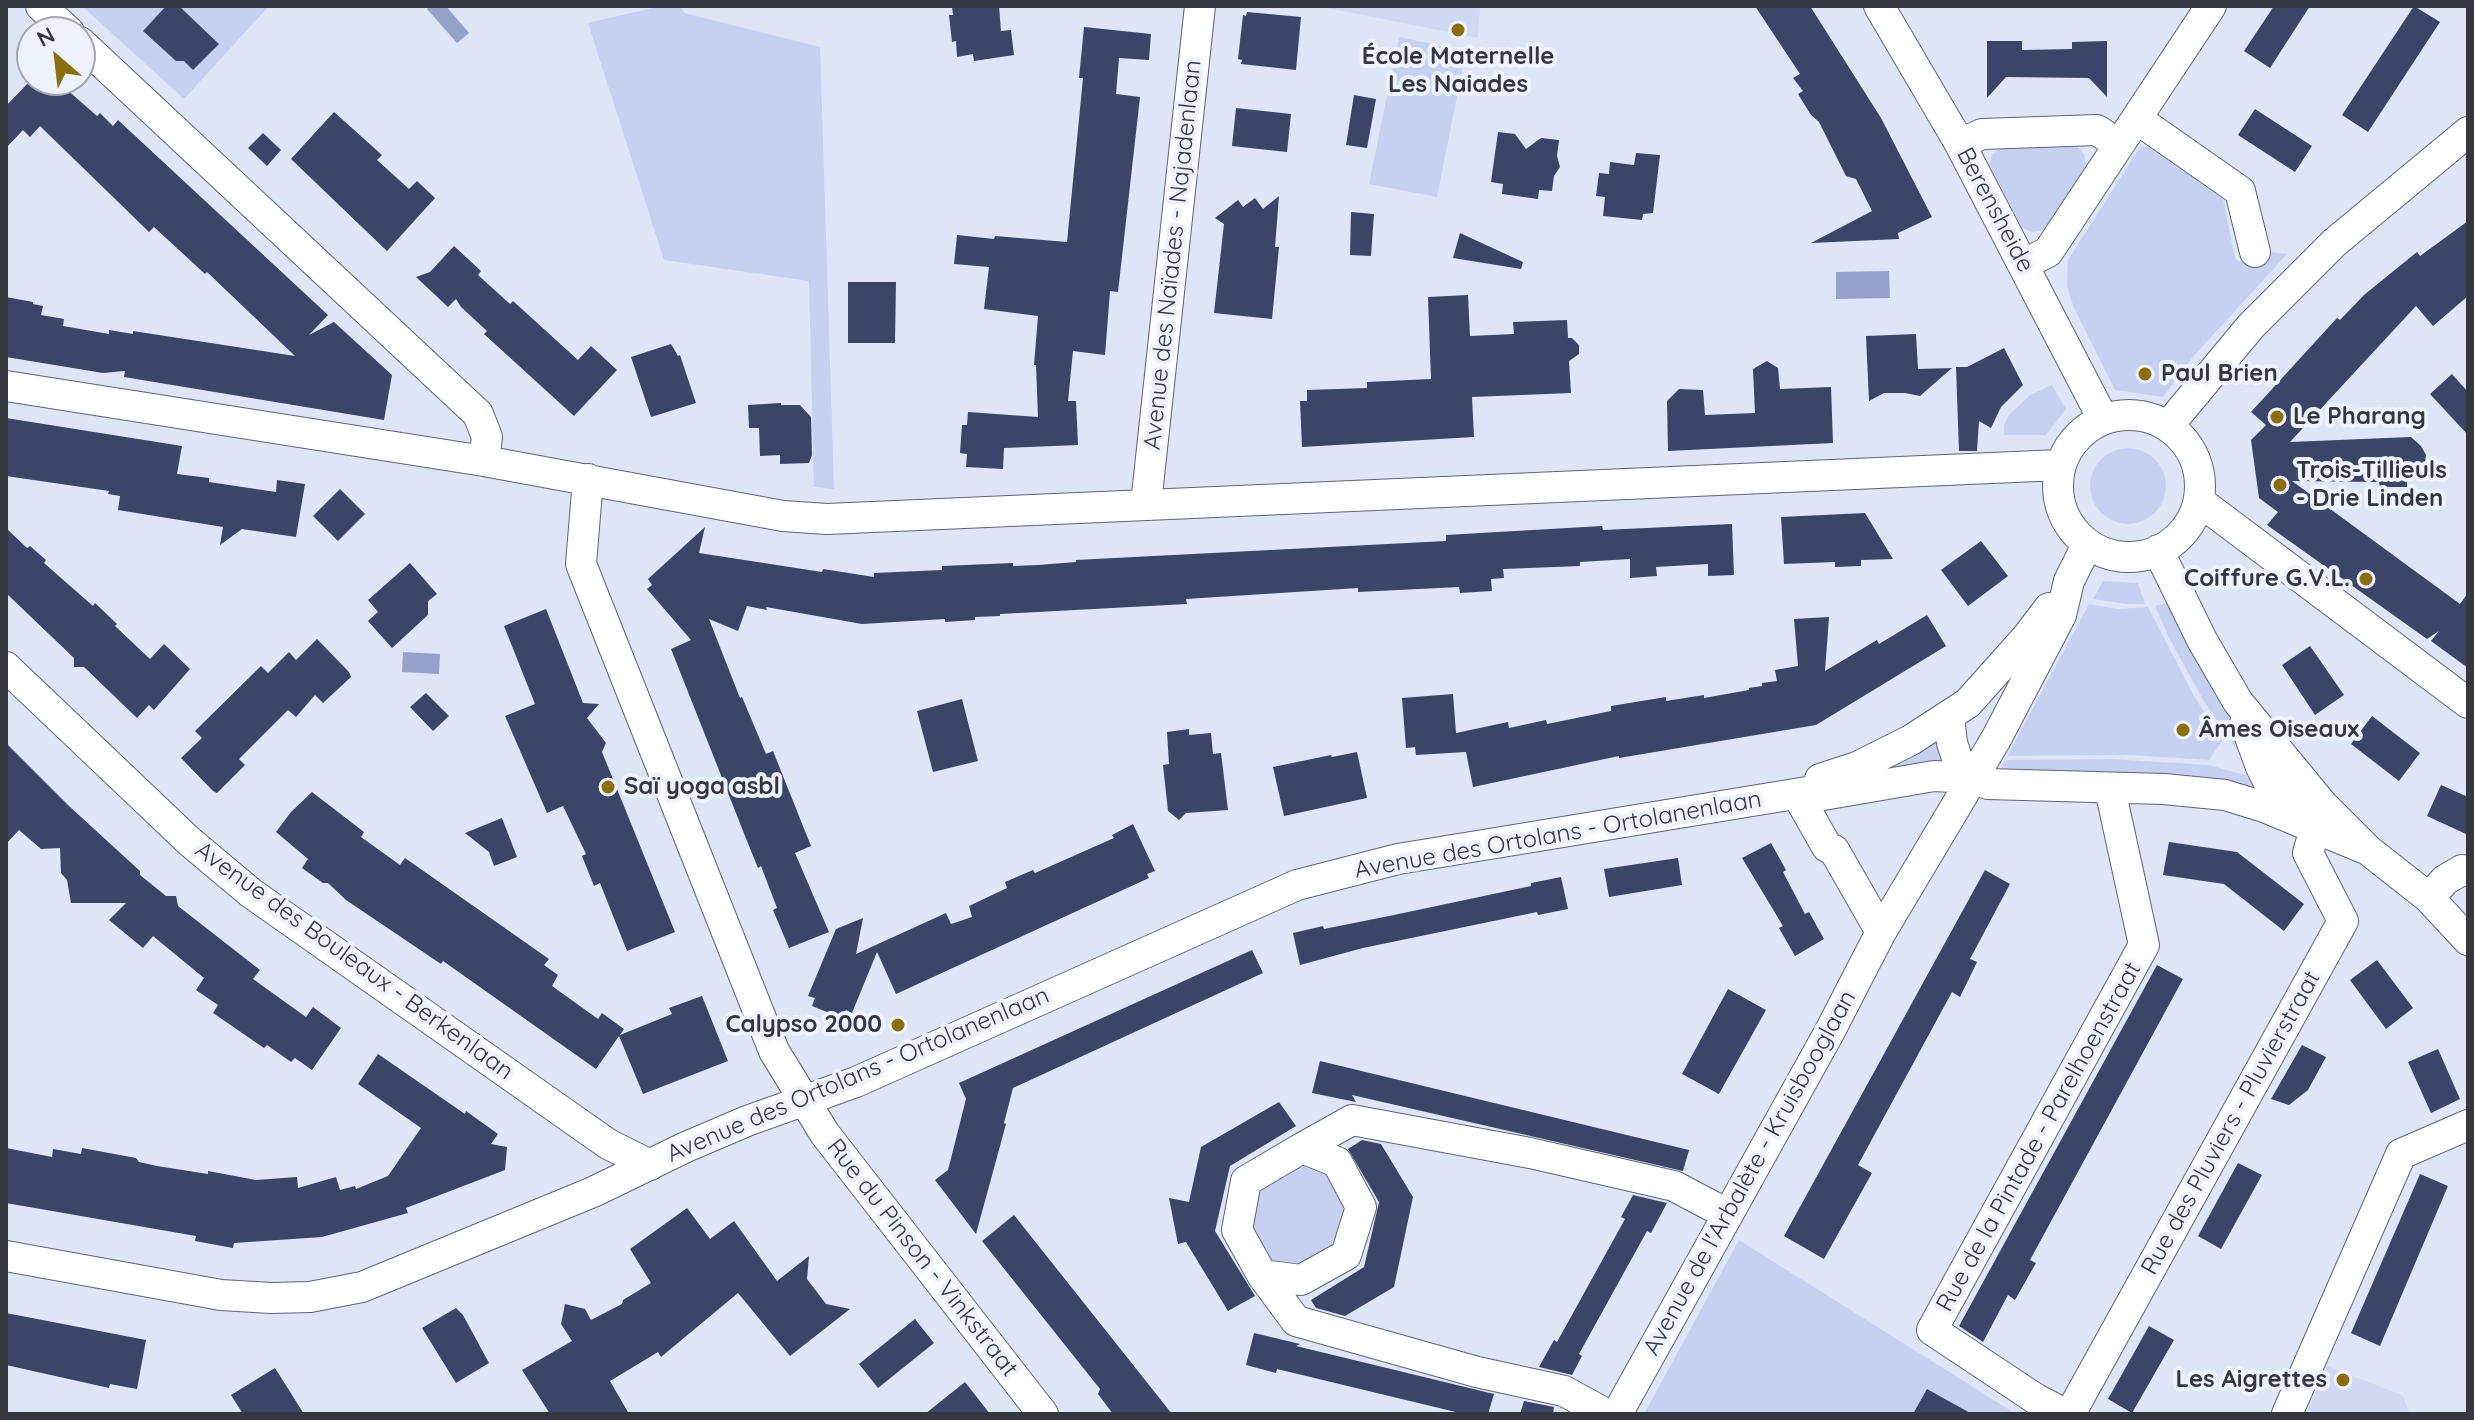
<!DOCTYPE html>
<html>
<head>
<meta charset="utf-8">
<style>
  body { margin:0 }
  #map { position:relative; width:2474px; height:1420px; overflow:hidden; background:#dee5f7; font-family:Quicksand,sans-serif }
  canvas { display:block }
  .frame { position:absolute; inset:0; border:8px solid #35373f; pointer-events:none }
  .north { position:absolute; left:16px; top:16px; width:80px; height:80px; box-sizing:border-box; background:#eef2fd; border:2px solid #a4a7b1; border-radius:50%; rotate:332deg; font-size:22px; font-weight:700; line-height:32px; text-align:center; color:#35373f }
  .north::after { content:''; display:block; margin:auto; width:28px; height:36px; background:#8a6e0f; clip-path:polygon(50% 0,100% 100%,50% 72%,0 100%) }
</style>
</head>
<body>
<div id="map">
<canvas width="2474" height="1420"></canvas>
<div class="frame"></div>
<div class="north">N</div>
</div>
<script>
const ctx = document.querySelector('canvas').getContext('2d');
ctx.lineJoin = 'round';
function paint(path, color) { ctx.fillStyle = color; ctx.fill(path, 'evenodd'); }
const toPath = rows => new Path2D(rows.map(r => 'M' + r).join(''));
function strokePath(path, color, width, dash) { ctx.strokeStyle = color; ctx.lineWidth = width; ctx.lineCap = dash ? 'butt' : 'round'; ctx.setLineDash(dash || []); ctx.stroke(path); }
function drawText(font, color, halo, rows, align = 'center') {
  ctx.font = font + ' Quicksand,sans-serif'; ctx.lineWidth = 8; ctx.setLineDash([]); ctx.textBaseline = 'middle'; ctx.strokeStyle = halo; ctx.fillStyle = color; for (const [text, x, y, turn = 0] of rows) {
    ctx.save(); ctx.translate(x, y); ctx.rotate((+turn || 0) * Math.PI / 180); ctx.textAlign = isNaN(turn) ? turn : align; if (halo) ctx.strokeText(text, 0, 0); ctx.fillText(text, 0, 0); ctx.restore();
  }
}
paint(toPath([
  [1316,6,1480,6,1478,38,1358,14],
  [2327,1366,2402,1395,2410,1414,2306,1414]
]), '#d0d9f1');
paint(toPath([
  [82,6,269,6,184,99],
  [661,6,681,6,684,13,820,47,834,489,814,487,809,281,664,260,588,23],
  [1399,37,1466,51,1437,197,1369,184],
  [2004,144,2066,144,2077,147,2084,154,2086,168,2045,230,2032,232,2022,228,1990,165,1992,155],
  [2140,147,2149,147,2223,199,2235,258,2240,262,2264,251,2287,254,2192,358,2163,397,2115,390,2074,308,2067,286,2068,260],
  [2052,385,2066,409,2046,435,2004,435,2004,425,2009,415,2030,395],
  '2090 486a38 38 0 1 1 76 0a38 38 0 1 1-76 0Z',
  [2103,581,2138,583,2145,604,2126,604,2093,599],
  [2170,602,2245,739,2259,782,2205,703,2168,636,2155,606],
  [2089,604,2118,609,2148,607,2194,696,2222,741,2209,760,2130,755,2007,756],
  [1943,730,1945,758,1940,764,1892,770,1889,767],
  [2111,759,2208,765,2245,775,2257,791,2184,776,2016,774,2004,771,2001,766,2007,760],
  [1295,1160,1332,1169,1354,1204,1345,1247,1304,1271,1273,1263,1250,1226,1260,1181],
  [1739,1240,2016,1414,1644,1414]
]), '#c6d1f1');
paint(toPath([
  [430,6,446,6,469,33,457,43,427,9],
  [1889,271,1890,298,1836,299,1836,272],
  [403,652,440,654,439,674,402,672]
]), '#94a2ca');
paint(toPath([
  [166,6,179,6,219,44,193,70,184,61,176,61,143,31],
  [952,6,999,6,1001,31,1011,30,1014,55,974,61,973,54,957,57,956,41,952,42,949,15,953,15],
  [1755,6,1810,6,1881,118,1932,217,1898,233,1899,239,1811,243,1872,211,1856,179,1846,176,1819,122,1811,115,1798,94,1803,91,1793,78,1800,74],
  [2274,6,2310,6,2270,68,2244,51],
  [2414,6,2440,22,2368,132,2342,115],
  [1247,12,1301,17,1296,70,1241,64,1242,60,1238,59,1243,15,1246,16],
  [1084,27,1151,34,1149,60,1119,58,1116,94,1140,97,1118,292,1110,291,1105,355,1073,351,1068,401,1076,401,1078,445,1004,448,1003,469,966,467,967,454,960,453,962,425,967,425,968,412,1038,417,1036,365,1034,365,1038,316,984,309,989,267,954,264,957,235,994,239,995,236,1067,242,1083,78,1079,78],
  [1987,41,2022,41,2022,50,2072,49,2072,42,2107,41,2107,97,2089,78,2006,77,1987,98],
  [31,80,56,80,97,116,100,113,113,126,118,120,328,315,309,335,334,322,392,375,384,420,124,377,125,371,103,373,6,357,6,297,33,302,33,304,43,306,41,315,64,319,63,326,109,334,109,330,133,334,133,331,295,356,207,272,205,274,154,227,149,232,40,126,30,137,23,130,6,148,6,106],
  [1354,95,1376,99,1367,148,1346,145],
  [1236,108,1291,114,1287,152,1232,146],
  [2255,109,2312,146,2295,172,2238,135],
  [334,112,382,155,377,160,409,189,417,181,435,198,387,251,291,159],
  [1498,132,1515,134,1526,149,1541,138,1559,140,1557,156,1560,167,1554,176,1552,191,1539,190,1538,199,1502,194,1503,184,1491,182],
  [263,133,281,150,267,166,248,148],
  [1636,153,1660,155,1653,213,1643,214,1642,220,1603,216,1605,197,1596,196,1599,173,1609,174,1610,162,1634,165],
  [1279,196,1275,247,1279,247,1272,319,1214,313,1224,224,1215,218,1238,200,1243,207,1255,198,1263,209],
  [1351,212,1374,214,1371,256,1350,255],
  [2468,221,2468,296,2433,326,2416,306,2290,442,2411,437,2421,446,2426,455,2424,468,2416,477,2407,480,2407,487,2380,487,2379,482,2292,481,2460,604,2468,593,2468,668,2431,641,2439,631,2427,639,2267,525,2278,512,2259,498,2251,440,2266,425,2251,412,2337,318,2340,320,2364,295,2417,252,2420,256],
  [1460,233,1523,262,1521,269,1453,258],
  [454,246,481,271,478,275,510,304,513,301,578,360,591,346,617,370,574,416,484,334,487,331,461,307,456,299,448,307,416,277,430,272],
  [848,282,896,282,895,343,848,343],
  [1468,295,1470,336,1514,334,1513,322,1567,320,1568,338,1572,338,1579,345,1579,354,1569,361,1571,393,1472,397,1474,437,1302,447,1300,401,1307,401,1307,390,1367,388,1367,382,1431,379,1428,297],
  [1916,334,1918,369,1952,368,1920,396,1905,393,1884,393,1869,401,1866,336],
  [671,344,678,356,680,355,696,403,651,417,631,357],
  [2004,348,2023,385,2001,407,1991,428,1979,421,1977,451,1959,451,1956,367,1967,367],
  [1767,361,1778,368,1780,389,1831,387,1833,443,1668,451,1667,401,1679,389,1703,390,1705,415,1755,413,1753,369],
  [2452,374,2468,392,2468,435,2430,394],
  [781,403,781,405,800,405,811,417,812,455,809,463,780,464,780,455,760,456,759,428,749,428,748,405],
  [6,418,182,446,177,474,209,478,209,482,276,492,277,480,305,484,296,537,242,529,220,545,223,527,118,510,120,496,108,494,109,491,6,476],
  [340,489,365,514,338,541,313,516],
  [1865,513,1893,559,1861,560,1861,566,1835,567,1835,562,1784,564,1781,517],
  [1732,524,1734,575,1708,576,1708,564,1656,567,1657,576,1630,578,1630,559,1580,562,1580,566,1503,569,1504,578,1491,579,1492,591,1460,593,1459,587,1358,592,1358,588,1186,599,1187,604,1000,614,1000,616,975,617,975,620,945,622,945,619,862,624,766,607,767,610,747,606,738,631,709,619,740,698,742,697,766,754,773,751,811,846,795,853,829,932,789,948,773,910,777,908,761,866,758,868,749,846,671,649,691,640,647,589,652,585,648,579,705,527,699,553,822,572,823,569,874,577,874,573,942,570,942,566,1013,563,1013,566,1038,565,1076,562,1076,560,1446,541,1446,535,1602,526,1603,530],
  [6,528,27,548,30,546,46,560,44,563,93,606,95,603,117,624,115,626,150,659,164,644,190,669,154,710,149,705,137,718,84,667,74,667,74,658,6,593],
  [1981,541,2008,576,1968,606,1941,570],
  [410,563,437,594,428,601,428,615,392,648,368,621,378,612,368,600],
  [546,609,583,703,599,704,587,718,606,743,602,752,675,932,627,951,600,883,594,886,582,856,586,854,563,806,547,813,505,716,535,704,504,626],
  [1927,615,1946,646,1816,725,1619,758,1619,756,1473,787,1466,752,1416,755,1415,747,1406,748,1402,698,1453,694,1456,733,1508,722,1509,728,1546,720,1547,724,1611,711,1611,706,1666,697,1666,701,1704,695,1704,698,1749,690,1749,688,1762,686,1762,683,1777,681,1775,670,1798,666,1794,619,1829,617,1825,671,1877,640,1879,644],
  [317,639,349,672,351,677,323,703,315,695,296,717,288,710,239,759,245,765,217,793,213,791,181,758,202,738,195,731,261,666,268,673,289,652,296,660],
  [2310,646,2344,695,2315,715,2282,665],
  [426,693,449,716,433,731,410,707],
  [962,699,978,761,933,772,917,711],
  [2372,716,2420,753,2399,781,2351,744],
  [1189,729,1189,735,1211,733,1213,754,1221,753,1228,810,1186,813,1179,820,1168,811,1163,765,1169,764,1167,732],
  [6,743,69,806,140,871,140,875,166,896,176,896,178,906,260,970,253,979,306,1017,313,1007,341,1028,312,1070,295,1058,291,1062,267,1045,264,1048,213,1013,218,1005,196,990,204,978,153,936,143,948,109,920,126,903,71,903,67,880,61,873,60,848,41,849,19,830,6,844],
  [1357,752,1367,798,1284,816,1273,767,1331,755,1332,757],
  [2441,785,2468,797,2468,835,2427,816],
  [312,792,364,832,361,837,400,865,405,858,549,959,544,965,558,975,552,986,598,1019,602,1013,624,1029,620,1035,672,1014,669,1008,702,996,728,1061,643,1094,619,1036,596,1069,443,961,441,964,346,900,328,883,323,883,302,868,308,859,276,832,291,812],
  [502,818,517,857,494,866,489,852,465,833],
  [1133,824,1155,871,1147,874,1149,878,896,994,877,952,852,1013,846,1010,842,1018,812,1006,815,998,808,996,836,929,863,918,856,954,946,913,951,924,972,917,969,906,1007,888,1005,882,1033,870,1035,873,1114,838,1112,835],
  [2169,842,2237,852,2304,904,2284,931,2224,884,2163,875],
  [1771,843,1786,870,1783,872,1805,914,1809,912,1824,939,1795,956,1779,928,1783,926,1742,858],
  [1678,858,1682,885,1609,897,1604,869],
  [1985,870,2010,884,1970,959,1977,962,1960,997,1952,992,1858,1165,1872,1173,1824,1259,1784,1236],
  [1561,877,1568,909,1538,915,1537,912,1363,948,1300,965,1293,933,1323,926,1324,929,1394,915,1531,886,1531,883],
  [1252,950,1263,973,1013,1088,1004,1123,1006,1124,976,1234,935,1180,948,1170,966,1099,959,1083],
  [2377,960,2413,1008,2386,1029,2350,980],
  [2157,965,2183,979,2030,1260,2036,1263,2015,1300,2008,1295,1983,1342,1959,1326],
  [1728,989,1766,1010,1719,1094,1682,1074],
  [2302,1045,2326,1057,2308,1090,2289,1105,2271,1099],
  [2438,1049,2460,1099,2431,1113,2408,1062],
  [378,1054,465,1114,466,1111,498,1134,491,1144,507,1147,505,1170,406,1208,408,1213,322,1237,234,1243,233,1248,195,1241,196,1236,6,1203,6,1148,52,1157,53,1149,81,1154,82,1148,136,1158,139,1162,157,1166,208,1174,208,1171,256,1180,297,1177,298,1188,336,1177,340,1190,355,1186,356,1189,388,1176,421,1128,358,1084],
  [1320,1061,1689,1150,1683,1171,1352,1095,1356,1102,1312,1093],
  [1279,1102,1296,1126,1230,1166,1215,1231,1255,1296,1228,1311,1186,1242,1178,1244,1169,1198,1189,1202,1201,1147],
  [1362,1140,1381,1144,1413,1197,1394,1287,1345,1316,1316,1308,1311,1300,1364,1267,1379,1202,1348,1149],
  [2238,1163,2262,1175,2221,1249,2198,1236],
  [2420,1174,2448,1186,2380,1346,2351,1333],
  [1633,1195,1667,1203,1651,1233,1647,1231,1579,1354,1582,1356,1572,1375,1539,1367,1554,1340,1557,1342,1625,1219,1621,1217],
  [687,1208,710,1239,734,1221,777,1281,809,1256,807,1279,826,1304,850,1309,790,1356,738,1293,661,1357,658,1352,610,1381,629,1414,550,1414,522,1370,572,1341,561,1324,565,1304,585,1309,591,1320,622,1304,623,1300,651,1283,630,1249],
  [1014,1215,1126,1356,1172,1414,1113,1414,1098,1394,1100,1389,982,1241],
  [456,1308,463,1315,489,1363,456,1383,422,1328],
  [6,1313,146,1340,137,1389,110,1384,109,1388,6,1365],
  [915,1319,934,1343,878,1388,859,1364],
  [2149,1326,2174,1340,2132,1413,2108,1399],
  [1254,1333,1300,1344,1296,1346,1494,1394,1488,1414,1464,1414,1277,1369,1276,1373,1246,1365],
  [275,1368,304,1414,243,1414,231,1395],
  [965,1382,990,1414,925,1414],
  [1927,1389,1972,1414,1913,1414],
  [1524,1401,1554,1407,1553,1414,1520,1414]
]), '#3a4568');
const minor = toPath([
  [41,6,69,32],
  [1879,6,1960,144,2103,419],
  [80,42,478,414,487,437,484,461],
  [2137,119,2240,191,2255,252],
  [1960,144,1982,134,2097,130,2119,145],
  [2024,264,2048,252,2211,6],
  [6,386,484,461,783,516,827,519,2060,465],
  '2058 486a71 71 0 1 1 142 0a71 71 0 1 1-142 0Z',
  [2168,426,2251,326,2334,243,2468,132],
  [588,479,581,564,774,1051,825,1134,1043,1414],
  [2199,501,2468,703],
  [1146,504,1200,6],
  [2158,550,2202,640,2238,702,2322,804,2368,850,2429,898,2468,940],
  [6,667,189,841,251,893,608,1144,650,1165],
  [1949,717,1952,743,1959,764,1971,778],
  [2245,723,2261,767,2274,793,2298,814],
  [1820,779,1857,767,1911,740,1968,703,2027,637,2049,608],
  [1797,794,1827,847,1834,850,1881,932],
  [2429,898,2445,880,2462,870,2468,871],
  [1302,1148,1352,1120,1530,1153,1674,1186,1727,1214],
  [6,1256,221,1295,271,1298,310,1297,362,1287,593,1192,686,1147,747,1121,856,1082,1297,885,1398,859,1807,792,1823,795,1934,776,1971,778,1988,784,2164,789,2225,795,2264,807,2368,850],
  [1262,1275,1301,1280,1346,1255,1361,1207,1337,1162,1302,1148,1246,1181,1237,1230,1262,1275,1296,1321,1477,1372,1564,1391,1606,1414],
  [1617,1414,1830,1031,1881,932,1996,739,2061,615,2069,581,2087,545],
  [2065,1414,2036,1399,1932,1330,2144,945,2110,789],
  [2070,1414,2343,921,2308,853,2322,804],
  [2287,1414,2401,1154,2468,1125]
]);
strokePath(minor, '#5e6474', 32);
strokePath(minor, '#fff', 30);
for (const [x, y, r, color] of [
  [1458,30,8,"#8a6e0f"],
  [2145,374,8,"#8a6e0f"],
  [2277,417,8,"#8a6e0f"],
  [2280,485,8,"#8a6e0f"],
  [2366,579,8,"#8a6e0f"],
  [2183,730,8,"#8a6e0f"],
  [608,787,8,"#8a6e0f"],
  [898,1025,8,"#8a6e0f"],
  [2343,1380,8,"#8a6e0f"]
]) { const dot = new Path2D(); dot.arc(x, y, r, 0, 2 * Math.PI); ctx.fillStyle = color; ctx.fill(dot); strokePath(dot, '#eef2fd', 3); }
drawText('bold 24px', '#35373f', '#eef2fd', [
  ["École Maternelle",1458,57,"center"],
  ["Les Naiades",1458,85,"center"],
  ["Paul Brien",2161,374],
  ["Le Pharang",2293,417],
  ["Trois-Tillieuls",2296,471],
  ["- Drie Linden",2296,499],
  ["Coiffure G.V.L.",2350,579,"right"],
  ["Âmes Oiseaux",2199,730],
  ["Saï yoga asbl",624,787],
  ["Calypso 2000",882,1025,"right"],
  ["Les Aigrettes",2327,1380,"right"]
], 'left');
drawText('24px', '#35373f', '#eef2fd', [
  ["Berensheide",1995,210,62],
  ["Avenue des Naïades - Najadenlaan",1173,255,-84],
  ["Avenue des Ortolans - Ortolanenlaan",1558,835,-10],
  ["Avenue des Bouleaux - Berkenlaan",354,961,36],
  ["Avenue des Ortolans - Ortolanenlaan",858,1075,-23],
  ["Rue des Pluviers - Pluvierstraat",2231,1123,-61],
  ["Rue de la Pintade - Parelhoenstraat",2039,1137,-61],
  ["Avenue de l'Arbalète - Kruisbooglaan",1750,1173,-61],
  ["Rue du Pinson - Vinkstraat",922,1258,52]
]);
</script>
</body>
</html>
